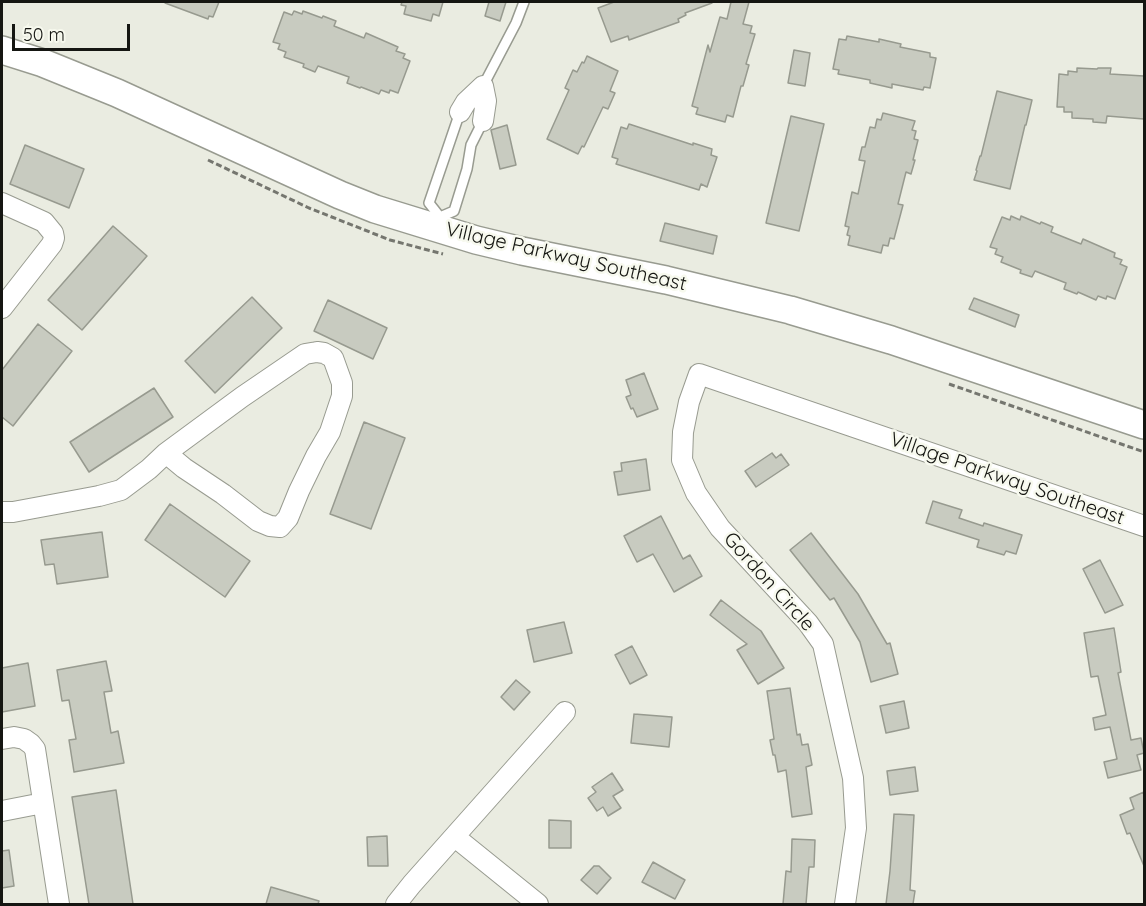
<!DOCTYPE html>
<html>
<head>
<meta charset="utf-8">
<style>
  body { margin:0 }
  #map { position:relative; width:1146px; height:906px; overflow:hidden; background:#eaece1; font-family:Quicksand,sans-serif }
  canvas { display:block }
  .frame { position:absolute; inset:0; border:3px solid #151612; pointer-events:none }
  .scale { position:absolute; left:12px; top:24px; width:118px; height:27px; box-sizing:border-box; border:3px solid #151612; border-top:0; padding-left:8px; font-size:18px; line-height:21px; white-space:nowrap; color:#151612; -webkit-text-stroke:4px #f7f9ee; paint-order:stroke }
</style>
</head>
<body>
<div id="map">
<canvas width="1146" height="906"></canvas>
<div class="frame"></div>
<div class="scale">50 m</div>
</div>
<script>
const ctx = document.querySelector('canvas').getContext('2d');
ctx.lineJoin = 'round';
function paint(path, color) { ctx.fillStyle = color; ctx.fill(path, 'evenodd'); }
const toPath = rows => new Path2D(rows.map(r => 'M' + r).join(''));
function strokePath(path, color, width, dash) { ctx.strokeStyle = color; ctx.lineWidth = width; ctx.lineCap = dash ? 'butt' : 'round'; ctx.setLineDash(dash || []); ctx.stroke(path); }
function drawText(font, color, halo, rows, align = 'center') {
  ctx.font = font + ' Quicksand,sans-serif'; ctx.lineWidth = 5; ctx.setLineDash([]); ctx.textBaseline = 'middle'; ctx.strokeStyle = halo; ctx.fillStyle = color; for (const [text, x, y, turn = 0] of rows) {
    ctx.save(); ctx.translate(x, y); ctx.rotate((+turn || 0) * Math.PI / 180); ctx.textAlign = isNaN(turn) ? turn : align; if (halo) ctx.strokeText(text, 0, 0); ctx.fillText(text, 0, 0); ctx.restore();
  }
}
const building = toPath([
  [402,2,443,2,439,16,433,14,431,21,404,14,406,6,401,5,402,2],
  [489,2,506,2,500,21,485,16,489,2],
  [614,2,711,2,712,3,685,13,686,15,678,19,679,22,629,40,628,36,611,42,598,8,614,2],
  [731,2,749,2,743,24,752,26,750,33,755,34,746,64,749,65,743,86,741,86,733,117,727,115,725,122,696,114,698,108,692,106,708,45,710,52,720,17,727,19,731,2],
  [165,3,165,2,219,2,213,17,209,16,208,19,165,3],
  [294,11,302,14,303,11,322,18,323,16,336,21,334,26,364,38,366,33,398,47,396,51,405,54,403,58,410,61,398,93,390,90,389,93,381,90,379,94,361,87,360,88,347,83,349,77,318,66,315,72,303,67,304,64,284,57,286,52,278,49,280,44,273,42,284,12,292,15,294,11],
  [847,36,879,42,879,39,901,44,900,47,930,53,930,57,936,58,930,88,924,87,923,90,892,84,892,88,870,83,870,80,838,74,839,70,833,69,839,39,846,40,847,36],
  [794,50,810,53,805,86,788,83,794,50],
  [587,56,618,71,610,91,615,93,608,109,603,107,584,147,582,146,578,154,547,139,569,90,565,88,573,70,577,72,582,62,584,63,587,56],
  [1077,68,1097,69,1098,68,1111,68,1110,74,1144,76,1144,119,1107,116,1106,123,1093,122,1093,119,1072,118,1072,112,1064,112,1064,107,1057,107,1059,74,1068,75,1068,71,1077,72,1077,68],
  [997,91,1032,100,1026,125,1025,125,1010,189,974,180,977,171,976,170,980,156,981,156,997,91],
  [883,113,915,121,912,130,916,131,914,139,918,140,913,160,915,160,911,174,906,172,898,204,903,205,894,239,890,238,888,246,883,245,881,253,848,245,850,236,847,235,849,227,845,226,852,192,858,194,865,161,859,160,862,147,865,147,870,127,875,128,877,119,881,120,883,113],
  [791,116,824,124,799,231,766,223,791,116],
  [629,124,693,145,693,143,712,149,711,155,717,157,707,187,701,184,699,190,616,164,618,159,612,157,621,127,627,129,629,124],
  [507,125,516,165,500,169,491,130,507,125],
  [25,145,84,169,69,208,10,184,25,145],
  [1011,216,1020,220,1021,216,1040,224,1041,222,1053,227,1051,232,1081,244,1083,239,1115,253,1114,257,1122,260,1120,264,1127,267,1115,299,1107,296,1106,299,1098,296,1096,300,1078,292,1077,294,1064,289,1066,283,1035,271,1032,277,1020,273,1021,270,1001,262,1003,257,995,254,997,249,990,247,1002,217,1010,220,1011,216],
  [665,223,717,236,713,254,660,241,665,223],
  [113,226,147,256,82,330,48,300,113,226],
  [252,297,282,328,215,393,185,361,252,297],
  [974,298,1019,315,1015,327,969,309,974,298],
  [328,300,387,328,373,359,314,331,328,300],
  [38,324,72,351,13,426,2,417,2,370,38,324],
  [644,373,658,409,637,417,633,408,631,409,626,397,631,395,626,380,644,373],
  [154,388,173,417,89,472,70,442,154,388],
  [364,422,405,438,371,529,330,514,364,422],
  [772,453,776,458,781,454,789,465,756,487,745,471,772,453],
  [646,459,650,490,618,495,614,472,622,471,621,463,646,459],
  [933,501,962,510,959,518,983,526,984,523,1022,535,1016,554,1006,551,1004,555,977,547,979,540,926,523,933,501],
  [170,504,250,561,225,597,145,540,170,504],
  [661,516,683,559,690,555,702,576,674,592,653,554,637,562,624,536,661,516],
  [102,532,108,577,57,584,54,564,45,565,41,540,102,532],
  [811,533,858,594,887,644,890,643,898,674,871,682,860,642,834,598,830,600,790,550,811,533],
  [1100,560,1123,605,1105,613,1083,569,1100,560],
  [721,600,761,631,784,668,758,684,737,650,747,644,710,615,721,600],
  [564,622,572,653,534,662,527,630,564,622],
  [1114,628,1121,672,1118,673,1131,740,1141,738,1144,753,1137,755,1141,770,1108,778,1104,762,1117,759,1110,727,1095,730,1093,718,1106,715,1098,676,1091,677,1084,633,1114,628],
  [632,646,647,675,630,684,615,655,632,646],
  [106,661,112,691,104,692,111,733,118,731,124,763,74,772,69,740,76,739,69,700,62,701,57,670,106,661],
  [28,663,35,706,2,712,2,668,28,663],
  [516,680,530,692,514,710,501,697,516,680],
  [790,688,797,735,800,734,802,745,808,744,812,765,806,767,812,814,792,817,786,770,778,772,775,755,773,755,770,740,774,739,767,691,790,688],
  [904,701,909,728,886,733,880,706,904,701],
  [634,714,672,717,669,747,631,743,634,714],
  [915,767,918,791,890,795,887,771,915,767],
  [612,773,623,790,613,796,621,808,608,816,603,807,597,811,588,798,596,792,592,787,612,773],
  [116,790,133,904,89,904,72,797,116,790],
  [1144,792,1144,866,1130,833,1127,834,1120,815,1134,809,1130,798,1144,792],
  [894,814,914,815,910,890,915,891,913,904,886,904,890,871,894,814],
  [549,820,571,821,571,848,549,848,549,820],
  [387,836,388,866,368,866,367,837,387,836],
  [792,839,815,840,814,867,809,867,806,904,783,904,786,871,791,872,792,839],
  [9,850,14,886,2,888,2,851,9,850],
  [653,862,685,880,675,899,642,882,653,862],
  [594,866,599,866,611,878,597,894,581,880,594,866],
  [271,887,319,901,318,904,266,904,271,887]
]);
paint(building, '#c8cbc0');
strokePath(building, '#979a8f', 1.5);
const lane = toPath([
  [483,86,516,23,524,2],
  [440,217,429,203,460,112],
  [437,224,440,217,454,211,467,169,471,145,483,121]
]);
const street = toPath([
  [460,112,466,102,483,86],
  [483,121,486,101,483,86],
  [2,203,44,222,53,233,54,238,52,244,2,308],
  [317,352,324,353,333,358,342,383,342,396,330,432,316,456,299,491,288,518,280,527,270,526,258,521,223,494,184,468,166,453,242,397,305,354,317,352],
  [2,512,13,512,99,496,121,490,149,469,166,453],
  [2,739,14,737,24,739,31,744,35,749,59,904],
  [2,811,43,803],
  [455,837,538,904],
  [396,904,412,884,565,712],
  [845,904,856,828,853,778,823,644,808,623,720,528,696,493,682,460,683,432,689,402,699,374,1144,526]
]);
const secondary = toPath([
  [2,50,43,63,117,93,340,195,375,209,476,240,522,251,666,280,790,310,891,340,1144,425]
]);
strokePath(lane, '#989b90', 12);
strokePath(street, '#989b90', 22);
strokePath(secondary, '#989b90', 30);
strokePath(toPath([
  [208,160,309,208,390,240,443,254],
  [949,384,1144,452]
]), '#75766f', 3, [6, 3]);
strokePath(lane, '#fff', 9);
strokePath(street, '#fff', 20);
strokePath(secondary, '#fff', 27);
drawText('20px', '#151612', '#f7f9ee', [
  ["Village Parkway Southeast",566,257,13],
  ["Village Parkway Southeast",1007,479,19],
  ["Gordon Circle",769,582,48]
]);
</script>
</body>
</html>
